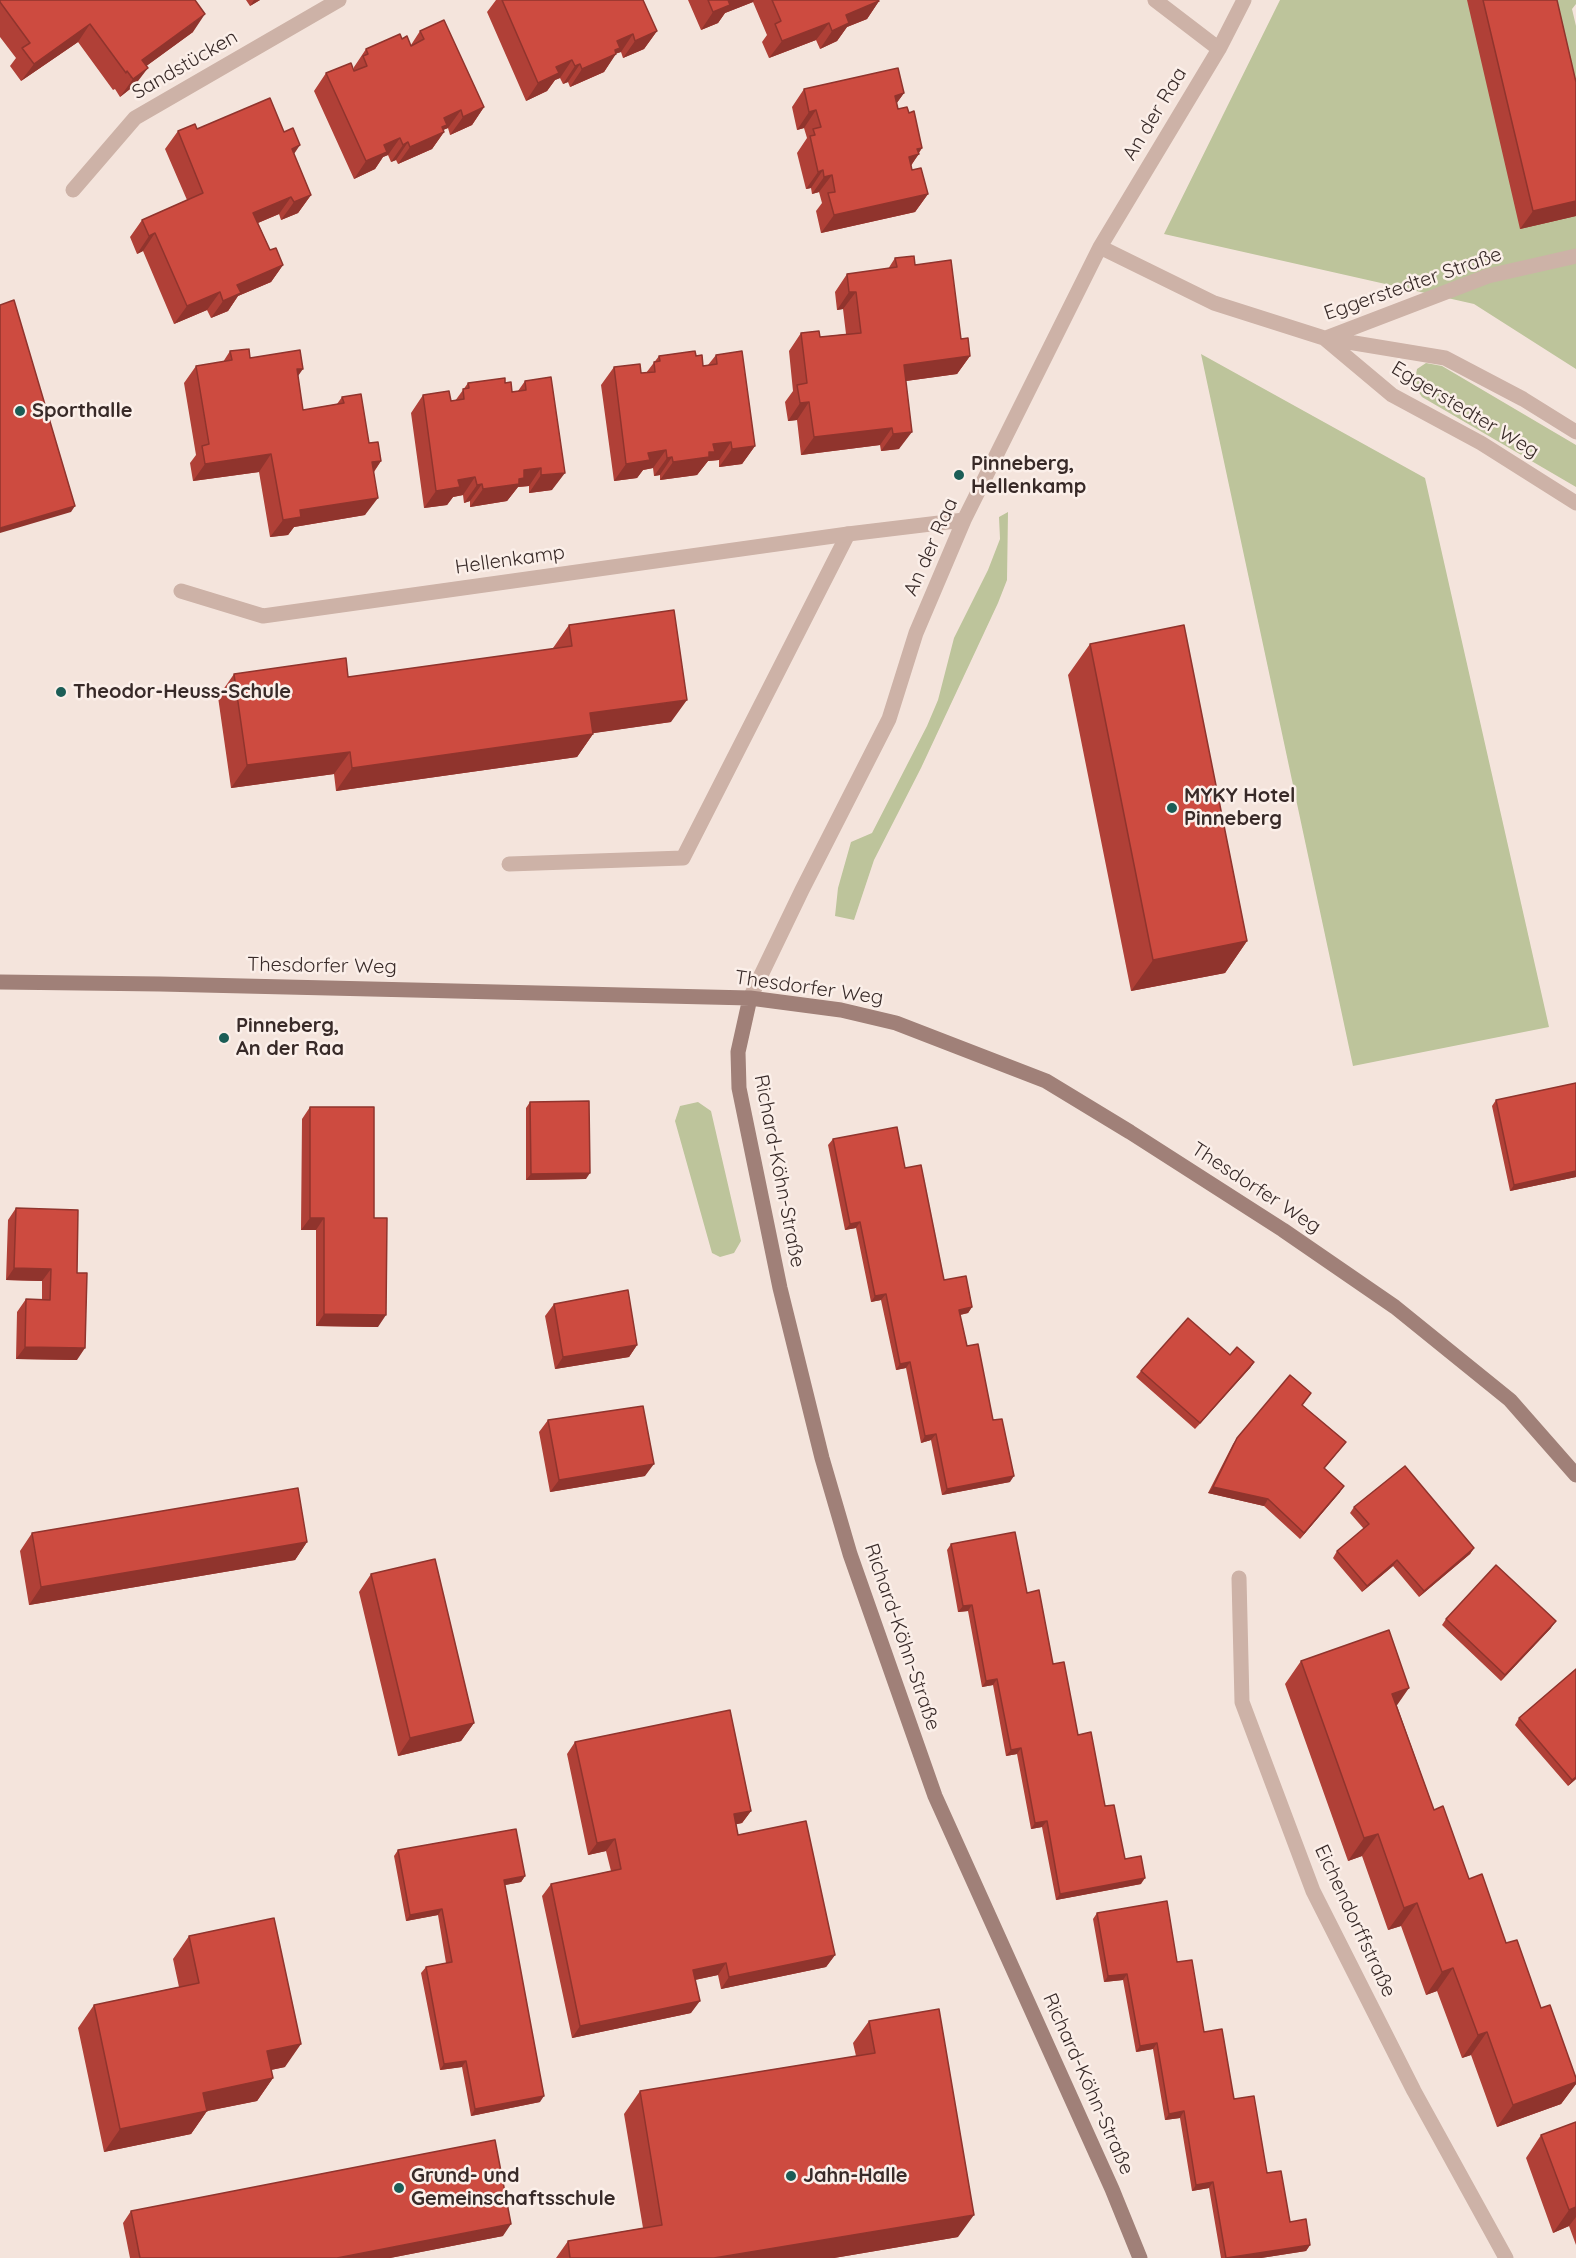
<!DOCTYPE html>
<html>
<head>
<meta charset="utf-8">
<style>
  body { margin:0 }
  canvas { display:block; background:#f4e4dc }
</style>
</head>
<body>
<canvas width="1576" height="2258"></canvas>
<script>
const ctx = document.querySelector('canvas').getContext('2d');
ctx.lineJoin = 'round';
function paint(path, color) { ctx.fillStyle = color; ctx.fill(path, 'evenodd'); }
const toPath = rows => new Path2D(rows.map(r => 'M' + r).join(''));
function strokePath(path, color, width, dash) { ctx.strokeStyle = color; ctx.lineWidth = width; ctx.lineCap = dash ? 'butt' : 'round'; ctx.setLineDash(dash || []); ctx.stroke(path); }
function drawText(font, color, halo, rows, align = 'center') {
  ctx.font = font + ' Quicksand,sans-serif'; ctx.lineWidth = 5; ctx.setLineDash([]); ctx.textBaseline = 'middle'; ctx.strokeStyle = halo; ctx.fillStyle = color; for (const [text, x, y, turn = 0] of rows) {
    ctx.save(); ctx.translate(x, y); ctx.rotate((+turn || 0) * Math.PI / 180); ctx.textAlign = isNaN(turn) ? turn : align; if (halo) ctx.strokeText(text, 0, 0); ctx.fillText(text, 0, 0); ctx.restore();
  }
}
paint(toPath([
  [1280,0,1576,0,1576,4,1572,9,1576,26,1576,369,1474,304,1164,234],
  [1201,354,1425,478,1549,1027,1353,1066],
  [1426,363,1442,366,1576,445,1576,487,1422,397,1414,385,1417,369],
  [1008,512,1007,580,998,603,921,768,874,860,854,920,835,916,838,888,851,842,872,833,927,726,938,700,954,638,988,570,1000,539,999,517],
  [698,1102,711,1111,741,1241,734,1253,720,1257,712,1253,675,1121,680,1106]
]), '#bdc49b');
strokePath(toPath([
  [509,864,683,858,848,534]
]), '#cdb2a7', 15);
strokePath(toPath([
  [1155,0,1219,49],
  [73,190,135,118,339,0],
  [1100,247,1214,303,1324,338,1445,358,1523,399,1576,432],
  [1324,338,1392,395,1481,443,1576,503],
  [1326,338,1488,276,1576,256],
  [181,591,263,616,848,534,964,520],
  [750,998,802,890,889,719,916,633,964,520,1100,247,1219,49,1244,0],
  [1239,1578,1242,1702,1313,1891,1414,2091,1506,2258]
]), '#cdb2a7', 15);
strokePath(toPath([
  [0,982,160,984,750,998,841,1010,896,1023,1046,1081,1130,1132,1283,1230,1395,1307,1510,1400,1576,1475],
  [750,998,738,1052,739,1088,780,1288,822,1458,850,1554,935,1796,1112,2189,1140,2258]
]), '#a08078', 15);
paint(toPath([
  [0,0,193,32,146,66,135,85,120,97,115,89,113,90,78,42,21,81,10,66,16,58,0,37],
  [246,0,260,0,250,6],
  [496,0,643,0,657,31,644,49,623,58,621,52,616,53,604,72,570,87,568,82,563,84,560,78,555,80,547,91,526,101,487,12],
  [688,0,878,0,879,1,867,19,847,27,837,41,820,49,816,40,769,58,762,42,767,35,753,2,725,13,718,23,701,30],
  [1467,0,1557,0,1576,82,1576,216,1520,229],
  [420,31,484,107,472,125,450,135,448,128,443,130,444,132,432,149,398,164,396,160,391,162,388,155,383,157,375,169,354,179,314,91,326,73,354,69,354,67,366,49,402,39,411,45],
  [804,89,904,93,896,104,898,109,922,148,911,166,912,170,928,194,915,212,821,233,816,211,822,203,819,192,812,194,811,188,806,189,797,153,807,138,804,128,797,130,792,107],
  [197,129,294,154,311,195,298,213,281,220,279,214,258,223,270,250,283,265,271,282,238,296,228,311,211,318,207,310,174,324,143,251,137,254,130,237,142,220,187,200,165,149,178,131],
  [895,258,915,265,961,339,970,356,957,374,906,381,899,449,881,451,880,445,801,455,797,420,788,421,785,402,793,391,789,351,801,333,820,337,846,334,843,309,837,310,835,292,847,274,888,269],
  [230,351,250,358,298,376,303,410,337,404,342,397,369,443,381,461,374,472,365,515,294,527,288,535,270,537,259,472,193,481,190,463,196,455,184,383,196,366,223,362],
  [716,355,755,446,742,464,719,467,719,460,708,461,697,475,660,480,660,475,654,476,653,468,643,470,637,478,614,481,601,385,614,367,641,373,646,373,659,356,696,356,703,366,708,365],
  [525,381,552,490,529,493,529,486,518,487,507,501,470,507,470,501,464,503,463,495,453,497,447,505,424,508,411,413,423,395,451,401,455,401,468,383,505,383,512,392,518,391],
  [569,625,671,722,593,733,593,734,577,757,336,791,334,774,231,788,218,697,234,674,348,677,553,649,553,648],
  [1090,644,1247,941,1225,973,1131,991,1068,675],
  [1576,1083,1576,1177,1510,1191,1492,1106,1496,1100],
  [530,1102,586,1179,526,1180,526,1108],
  [310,1107,374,1218,378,1327,316,1326,316,1230,301,1230,302,1119],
  [833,1139,905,1168,944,1280,972,1307,968,1313,960,1315,967,1346,993,1420,1010,1482,942,1495,931,1440,921,1443,906,1368,896,1370,881,1300,871,1302,856,1228,845,1230,828,1145],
  [16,1208,77,1273,77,1360,16,1359,17,1312,26,1299,42,1300,42,1281,6,1280,8,1220],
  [554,1304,637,1345,629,1357,555,1369,545,1316],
  [1230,1355,1254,1362,1250,1368,1195,1429,1136,1377,1141,1371],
  [1311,1393,1302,1405,1346,1442,1324,1469,1340,1492,1300,1539,1264,1506,1208,1493,1233,1444,1237,1438],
  [548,1420,645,1476,550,1492,539,1432],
  [1354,1507,1474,1548,1470,1554,1419,1597,1393,1566,1362,1592,1333,1558,1337,1551,1364,1529,1350,1513],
  [32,1533,307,1542,295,1560,29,1605,20,1551],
  [951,1544,1027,1593,1053,1664,1078,1735,1125,1859,1141,1884,1056,1900,1042,1827,1031,1829,1017,1754,1006,1756,993,1685,982,1687,968,1611,958,1612,947,1550],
  [371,1574,474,1723,461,1741,398,1756,359,1592],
  [1446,1619,1551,1628,1501,1681,1442,1625],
  [1301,1661,1397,1706,1434,1810,1469,1879,1506,1943,1541,2008,1576,2078,1576,2084,1561,2104,1497,2127,1471,2055,1462,2058,1437,1991,1426,1995,1401,1926,1388,1930,1362,1856,1348,1861,1285,1684],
  [1576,1669,1576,1779,1568,1786,1515,1725,1519,1718],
  [575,1742,751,1811,742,1823,736,1824,738,1835,835,1955,826,1967,721,1989,718,1975,695,1980,691,2013,572,2038,542,1896,551,1884,611,1871,606,1851,588,1855,567,1754],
  [398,1850,525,1876,521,1882,505,1885,540,2102,471,2116,462,2067,440,2070,421,1973,426,1967,446,1963,438,1915,406,1921,394,1856],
  [1097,1913,1177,1962,1204,2032,1290,2222,1310,2245,1306,2251,1261,2258,1221,2258,1209,2188,1192,2191,1180,2118,1165,2120,1153,2049,1136,2052,1123,1980,1104,1982,1093,1919],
  [189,1936,285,2067,271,2070,273,2078,257,2101,207,2111,191,2134,104,2152,78,2028,94,2005,179,1987,173,1959],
  [869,2021,958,2237,834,2258,556,2258,568,2241,643,2228,624,2114,640,2091,856,2056,853,2043],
  [1576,2122,1576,2245,1569,2226,1553,2233,1526,2158,1541,2135],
  [131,2211,503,2236,390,2258,130,2258,123,2223]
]), '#b04037');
paint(toPath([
  [254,0,260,0,250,6],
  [727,0,754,0,753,2,725,13,718,23,701,30,713,12],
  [879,1,867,19,847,27,837,41,820,49,832,31,846,15],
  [205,14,193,32,130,78,142,60],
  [829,23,816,40,769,58,782,41],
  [90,24,78,42,21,81,34,64],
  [657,31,644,49,623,58,635,41],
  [633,34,621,52,615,54,616,54,604,72,570,87,582,69,617,41],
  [572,60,560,78,555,80,547,91,526,101,538,83,556,67],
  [580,64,568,82,563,84,575,66],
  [148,68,135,85,120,97,133,79],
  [904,93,891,111,895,96],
  [484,107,472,125,450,135,463,117],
  [461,110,448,128,443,130,444,132,432,149,398,164,410,147,444,118],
  [816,110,804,128,797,130,809,112],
  [400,138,388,155,383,157,375,169,354,179,366,161,384,145],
  [408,142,396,160,391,162,403,145],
  [300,145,288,163,292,149],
  [922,148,917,155,919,154,906,172,909,157,917,149],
  [823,170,811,188,806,189,818,172],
  [832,175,819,192,812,194,824,177],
  [928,194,915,212,821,233,834,215],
  [311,195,298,213,281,220,294,202],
  [291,197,279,214,241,230,253,213],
  [1576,201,1576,216,1520,229,1533,211],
  [155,233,143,251,137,254,149,236],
  [283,265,271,282,238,296,228,311,211,318,223,301,237,285],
  [220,292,207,310,174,324,187,306],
  [849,292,856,292,843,309,837,310],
  [970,356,957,374,891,383,904,365],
  [297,369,303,369,291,386],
  [809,402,797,420,788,421,800,403],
  [892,428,880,445,801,455,814,437],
  [912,432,899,449,881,451,893,434],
  [731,442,719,460,708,461,697,475,660,480,673,462,713,444],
  [755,446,742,464,719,467,732,449],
  [666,450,653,468,643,470,637,478,614,481,626,464,648,453],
  [271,454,259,472,193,481,205,464],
  [672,457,660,475,654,476,667,458],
  [381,461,369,478,372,462],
  [541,468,529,486,518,487,507,501,470,507,483,489,524,470],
  [565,473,552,490,529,493,541,475],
  [475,477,463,495,453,497,447,505,424,508,436,491,458,480],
  [482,484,470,501,464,503,477,485],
  [378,498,365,515,294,527,288,535,270,537,283,520,300,510],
  [75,506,71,512,0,533,0,528],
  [687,700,671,722,574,736,590,713],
  [593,734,577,757,336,791,352,768],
  [350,752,334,774,231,788,247,765],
  [1247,941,1225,973,1131,991,1153,960],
  [1576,1171,1576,1177,1510,1191,1514,1185],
  [590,1173,586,1179,526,1180,531,1174],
  [310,1218,324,1218,316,1230,301,1230],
  [860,1222,856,1228,845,1230,850,1224],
  [14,1268,51,1269,42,1281,6,1280],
  [886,1294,881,1300,871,1302,875,1296],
  [972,1307,968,1313,955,1316,959,1310],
  [324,1314,386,1315,378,1327,316,1326],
  [637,1345,629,1357,555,1369,563,1357],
  [25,1347,85,1348,77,1360,16,1359],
  [910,1362,906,1368,896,1370,900,1364],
  [1254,1362,1250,1368,1195,1429,1200,1423],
  [936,1434,931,1440,921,1443,925,1436],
  [654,1464,645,1476,550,1492,559,1480],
  [1014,1476,1010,1482,942,1495,947,1489],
  [1344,1486,1340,1492,1300,1539,1304,1533],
  [1213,1487,1268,1499,1264,1506,1208,1493],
  [307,1542,295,1560,29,1605,41,1587],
  [1474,1548,1470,1554,1419,1597,1424,1591],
  [1397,1560,1393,1566,1362,1592,1367,1586],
  [972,1605,968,1611,958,1612,963,1606],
  [1556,1621,1551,1628,1501,1681,1505,1675],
  [997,1679,993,1685,982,1687,986,1681],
  [1409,1688,1393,1711,1392,1694],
  [474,1723,461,1741,398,1756,410,1738],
  [1021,1748,1017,1754,1006,1756,1011,1750],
  [1576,1777,1576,1779,1568,1786,1572,1780],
  [751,1811,742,1823,725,1827,734,1814],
  [1047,1821,1042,1827,1031,1829,1035,1823],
  [1378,1834,1362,1856,1348,1861,1364,1838],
  [615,1839,606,1851,588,1855,597,1843],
  [525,1876,521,1882,500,1886,504,1880],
  [1145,1878,1141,1884,1056,1900,1060,1894],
  [1417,1903,1401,1926,1388,1930,1404,1908],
  [442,1909,438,1915,406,1921,410,1915],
  [835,1955,826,1967,721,1989,729,1977],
  [726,1963,718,1975,685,1982,693,1970],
  [1453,1968,1437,1991,1426,1995,1442,1972],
  [1127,1974,1123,1980,1104,1982,1108,1976],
  [700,2001,691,2013,572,2038,580,2026],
  [1487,2032,1471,2055,1462,2058,1478,2035],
  [1157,2043,1153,2049,1136,2052,1140,2046],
  [301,2044,285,2067,251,2074,267,2051],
  [466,2061,462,2067,440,2070,444,2064],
  [273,2078,257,2101,207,2111,191,2134,104,2152,120,2129,203,2093],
  [1576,2082,1576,2084,1561,2104,1497,2127,1513,2105],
  [544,2096,540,2102,471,2116,475,2109],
  [1184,2111,1180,2118,1165,2120,1169,2114],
  [1213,2182,1209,2188,1192,2191,1196,2185],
  [1576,2207,1576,2217,1569,2226,1553,2233,1569,2210],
  [974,2215,958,2237,834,2258,714,2258],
  [511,2224,503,2236,390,2258,337,2258],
  [1310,2245,1306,2251,1261,2258,1228,2258]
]), '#90342d');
const building = toPath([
  [0,0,195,0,205,14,142,60,148,68,133,79,127,71,126,73,90,24,34,64,22,48,30,43,0,2,0,0],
  [502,0,643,0,657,31,635,41,633,34,617,41,620,48,615,50,616,54,582,69,580,64,575,66,572,60,556,67,559,73,538,83,502,0],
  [708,0,728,0,730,5,713,12,708,0],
  [772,0,878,0,879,1,846,15,849,23,832,31,829,23,782,41,775,24,781,21,772,0],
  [1483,0,1557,0,1576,82,1576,201,1533,211,1483,0],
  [444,20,484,107,463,117,461,110,444,118,447,125,442,127,444,132,410,147,408,142,403,145,400,138,384,145,387,152,366,161,326,73,351,63,354,71,367,66,363,56,368,54,366,49,400,34,402,39,407,36,411,46,424,39,420,31,444,20],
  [898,68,904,93,895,96,898,109,907,107,909,113,914,111,922,148,917,149,919,154,909,157,912,170,921,168,928,194,834,215,828,193,835,192,832,175,824,177,823,170,818,172,810,136,815,135,813,129,821,127,816,110,809,112,804,89,898,68],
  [270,98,284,132,293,128,300,145,292,149,311,195,294,202,291,197,253,213,270,250,276,248,283,265,237,285,241,293,223,301,220,292,187,306,155,233,149,236,142,220,203,193,178,131,195,124,197,129,270,98],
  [914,256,915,265,951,260,961,339,968,338,970,356,904,365,912,432,893,434,892,428,814,437,809,402,800,403,797,385,807,383,801,333,819,331,820,337,861,333,856,292,849,292,847,274,897,267,895,258,914,256],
  [14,300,75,506,0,528,0,305,14,300],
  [249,349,250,358,300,350,303,369,297,369,303,410,344,403,342,397,361,394,369,443,378,442,381,461,372,462,378,498,300,510,301,517,283,520,271,454,205,464,202,446,209,444,196,366,232,360,230,351,249,349],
  [695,351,696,356,702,355,703,366,717,364,716,355,742,351,755,446,732,449,731,442,713,444,715,452,709,452,709,457,673,462,672,457,667,458,666,450,648,453,650,460,626,464,614,367,640,364,641,373,655,372,654,362,660,361,659,356,695,351],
  [551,377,565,473,541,475,541,468,524,470,524,478,519,479,519,484,483,489,482,484,477,485,475,477,458,480,460,487,436,491,423,395,449,391,451,401,464,399,463,389,469,388,468,383,505,378,505,383,511,382,512,392,526,390,525,381,551,377],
  [674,610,687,700,590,713,593,734,352,768,350,752,247,765,234,674,346,658,348,677,572,646,569,625,674,610],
  [1184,625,1247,941,1153,960,1090,644,1184,625],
  [1576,1083,1576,1171,1514,1185,1496,1100,1576,1083],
  [589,1101,590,1173,531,1174,530,1102,589,1101],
  [310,1107,374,1107,374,1218,387,1218,386,1315,324,1314,324,1218,310,1218,310,1107],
  [897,1127,905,1168,921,1165,944,1280,966,1276,972,1307,959,1310,967,1346,978,1344,993,1420,1002,1419,1014,1476,947,1489,936,1434,925,1436,910,1362,900,1364,886,1294,875,1296,860,1222,850,1224,833,1139,897,1127],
  [16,1208,78,1210,77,1273,87,1273,85,1348,25,1347,26,1299,50,1300,51,1269,14,1268,16,1208],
  [628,1290,637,1345,563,1357,554,1304,628,1290],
  [1188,1318,1230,1355,1237,1347,1254,1362,1200,1423,1141,1371,1188,1318],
  [1290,1375,1311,1393,1302,1405,1346,1442,1324,1468,1344,1486,1304,1533,1268,1499,1213,1487,1237,1438,1290,1375],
  [643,1406,654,1464,559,1480,548,1420,643,1406],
  [1405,1466,1474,1548,1424,1591,1397,1560,1367,1586,1337,1551,1369,1524,1354,1507,1405,1466],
  [298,1488,307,1542,41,1587,32,1533,298,1488],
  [1015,1532,1027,1593,1039,1590,1053,1664,1064,1662,1078,1735,1091,1732,1105,1806,1114,1805,1125,1859,1141,1856,1145,1878,1060,1894,1047,1821,1035,1823,1021,1748,1011,1750,997,1679,986,1681,972,1605,963,1606,951,1544,1015,1532],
  [435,1559,474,1723,410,1738,371,1574,435,1559],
  [1496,1565,1556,1621,1505,1675,1446,1619,1496,1565],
  [1389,1630,1409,1688,1392,1694,1434,1810,1443,1806,1469,1879,1482,1874,1506,1943,1517,1940,1541,2008,1550,2005,1576,2078,1576,2082,1513,2105,1487,2032,1478,2035,1453,1968,1442,1972,1417,1903,1404,1908,1378,1834,1364,1838,1301,1661,1389,1630],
  [1576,1669,1576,1777,1572,1780,1519,1718,1576,1669],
  [730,1710,751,1811,734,1814,738,1835,806,1821,835,1955,729,1977,726,1963,693,1970,700,2001,580,2026,551,1884,621,1869,615,1839,597,1843,575,1742,730,1710],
  [516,1829,525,1876,504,1880,544,2096,475,2109,466,2061,444,2064,426,1967,452,1962,442,1909,410,1915,398,1850,516,1829],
  [1167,1901,1177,1962,1192,1960,1204,2032,1222,2029,1234,2099,1254,2096,1267,2173,1281,2171,1290,2222,1306,2219,1310,2245,1226,2258,1213,2182,1196,2185,1184,2111,1169,2114,1157,2043,1140,2046,1127,1974,1108,1976,1097,1913,1167,1901],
  [274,1918,301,2044,267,2051,273,2078,203,2093,207,2111,120,2129,94,2005,199,1983,189,1936,274,1918],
  [939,2009,974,2215,714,2258,570,2258,568,2241,662,2225,640,2091,875,2053,869,2021,939,2009],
  [1576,2122,1576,2207,1569,2210,1541,2135,1576,2122],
  [495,2140,511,2224,337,2258,140,2258,131,2211,495,2140]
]);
paint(building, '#cd4b40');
strokePath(building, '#90342d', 1.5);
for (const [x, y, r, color] of [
  [20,411,6,"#1b5d56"],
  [959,475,6,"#1b5d56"],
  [61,692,6,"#1b5d56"],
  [1172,808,6,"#1b5d56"],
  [224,1038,6,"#1b5d56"],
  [791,2176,6,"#1b5d56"],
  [399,2188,6,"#1b5d56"]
]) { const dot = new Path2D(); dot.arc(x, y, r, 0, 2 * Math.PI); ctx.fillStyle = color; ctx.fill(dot); strokePath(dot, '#fbefe9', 2); }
drawText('20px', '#382a28', '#fbefe9', [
  ["Sandstücken",185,65,-30],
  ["An der Raa",1155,114,-59],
  ["Eggerstedter Straße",1413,284,-19],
  ["Eggerstedter Weg",1465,410,31],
  ["An der Raa",931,547,-66],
  ["Hellenkamp",510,560,-8],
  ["Thesdorfer Weg",322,966,1],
  ["Thesdorfer Weg",809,988,8],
  ["Richard-Köhn-Straße",779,1171,79],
  ["Thesdorfer Weg",1256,1188,33],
  ["Richard-Köhn-Straße",902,1637,71],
  ["Eichendorffstraße",1355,1921,65],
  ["Richard-Köhn-Straße",1088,2084,66]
]);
drawText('bold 20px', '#382a28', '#fbefe9', [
  ["Sporthalle",32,411],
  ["Pinneberg,",971,464],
  ["Hellenkamp",971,487],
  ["Theodor-Heuss-Schule",73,692],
  ["MYKY Hotel",1184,796],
  ["Pinneberg",1184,819],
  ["Pinneberg,",236,1026],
  ["An der Raa",236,1049],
  ["Grund- und",411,2176],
  ["Gemeinschaftsschule",411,2199],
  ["Jahn-Halle",803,2176]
], 'left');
</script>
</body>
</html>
